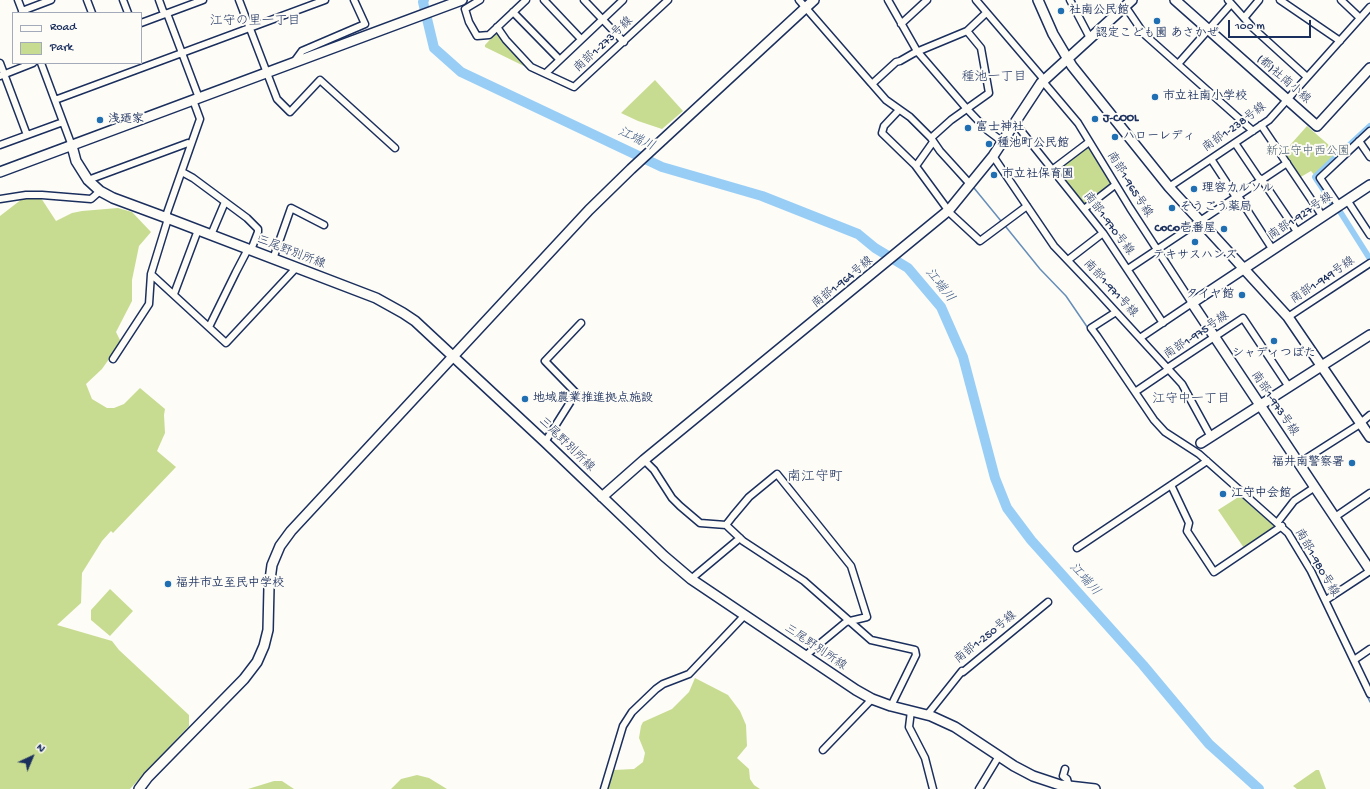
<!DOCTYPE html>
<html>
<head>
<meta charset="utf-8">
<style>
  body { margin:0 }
  #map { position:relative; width:1370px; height:789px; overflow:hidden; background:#fdfcf7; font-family:"Gochi Hand",sans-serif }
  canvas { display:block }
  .legend { position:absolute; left:12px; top:12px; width:130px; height:52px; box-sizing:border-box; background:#fdfcf7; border:1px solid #a3aaba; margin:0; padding:5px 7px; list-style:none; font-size:12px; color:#1b2f5e }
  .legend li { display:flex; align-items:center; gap:8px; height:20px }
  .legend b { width:20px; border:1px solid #a3aaba }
  .north { position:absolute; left:12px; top:737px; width:40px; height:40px; -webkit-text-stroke:3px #fdfcf7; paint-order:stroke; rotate:44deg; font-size:11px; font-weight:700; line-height:16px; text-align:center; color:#1b2f5e }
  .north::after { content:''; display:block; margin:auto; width:14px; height:18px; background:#1b2f5e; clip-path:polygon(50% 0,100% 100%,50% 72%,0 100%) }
  .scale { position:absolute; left:1228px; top:20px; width:83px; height:18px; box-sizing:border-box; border:2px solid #1b2f5e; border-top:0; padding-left:5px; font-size:12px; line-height:14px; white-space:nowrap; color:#1b2f5e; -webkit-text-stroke:3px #fdfcf7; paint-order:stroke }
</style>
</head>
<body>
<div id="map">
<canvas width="1370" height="789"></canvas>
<ul class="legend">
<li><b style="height:5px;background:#fdfcf7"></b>Road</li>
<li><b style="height:11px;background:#c8dc91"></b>Park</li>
</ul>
<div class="north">N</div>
<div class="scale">100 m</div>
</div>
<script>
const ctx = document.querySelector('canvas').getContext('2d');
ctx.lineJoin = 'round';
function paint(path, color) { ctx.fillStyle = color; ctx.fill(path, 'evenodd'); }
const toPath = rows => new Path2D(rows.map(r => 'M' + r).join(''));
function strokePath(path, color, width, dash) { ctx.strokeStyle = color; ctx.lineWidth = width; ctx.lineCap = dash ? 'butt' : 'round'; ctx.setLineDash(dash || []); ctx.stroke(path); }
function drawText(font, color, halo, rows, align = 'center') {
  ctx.font = font + ' "Gochi Hand","Klee One",sans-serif'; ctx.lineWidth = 4; ctx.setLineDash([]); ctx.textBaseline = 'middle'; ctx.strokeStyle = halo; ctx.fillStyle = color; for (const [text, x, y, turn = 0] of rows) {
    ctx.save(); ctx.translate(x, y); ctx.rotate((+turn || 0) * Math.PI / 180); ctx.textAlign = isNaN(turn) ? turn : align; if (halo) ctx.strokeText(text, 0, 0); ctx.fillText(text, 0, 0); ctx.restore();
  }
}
paint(toPath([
  [498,31,530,69,485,47,485,45],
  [655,80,683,111,662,129,638,121,621,113],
  [1307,126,1338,153,1315,176,1311,171,1299,178,1283,153],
  [1087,147,1090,147,1111,183,1110,186,1086,204,1083,204,1057,172,1057,169],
  [30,198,41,198,56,221,72,213,82,211,118,208,132,212,151,232,139,246,132,280,132,301,116,332,121,342,102,369,86,384,92,399,107,408,114,408,124,404,140,388,165,409,164,415,165,433,157,451,176,467,113,533,111,531,102,541,82,573,81,603,57,625,112,641,119,650,189,715,189,726,130,789,0,789,0,216,22,199],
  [1240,496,1273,525,1273,529,1244,548,1218,510],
  [110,589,133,611,110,636,91,620,91,610],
  [695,678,728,695,740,711,746,725,747,746,737,758,749,769,750,779,754,785,760,789,607,789,614,770,634,769,643,762,645,753,639,738,641,726,643,722,672,709,689,692],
  [1316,770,1319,770,1326,789,1297,789,1293,786],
  [417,775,429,778,447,789,391,789,401,779],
  [274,781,282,781,294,789,248,789]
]), '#c8dc91');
strokePath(toPath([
  [795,0,799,5],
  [806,13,868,85],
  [871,88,879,97],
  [883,101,894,110],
  [898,114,901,114,907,119,918,130],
  [948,164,963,182],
  [974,188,1001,221],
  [1006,227,1040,269,1066,296,1150,419],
  [1152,422,1163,434],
  [1207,466,1242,496],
  [1330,617,1370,702]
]), '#668eb9', 1.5);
strokePath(toPath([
  [1343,151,1370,126],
  [1333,204,1315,177,1339,154],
  [1339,210,1370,259]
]), '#98cef6', 6);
strokePath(toPath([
  [424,0,423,2,434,48,461,72,662,167,762,196,858,234,875,248,908,268,941,307,963,357,995,478,1007,508,1031,540,1143,665,1209,744,1259,789]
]), '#98cef6', 10);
const street = toPath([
  [18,0,23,13],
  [87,0,92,13],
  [123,0,128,13],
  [159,0,163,11,168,16,199,98],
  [239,0,277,99,290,112,320,80,395,148],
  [480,0,465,9,469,22,477,36,489,35,526,0],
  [544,0,581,39],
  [584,0,624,42],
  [799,0,872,84],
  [888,0,917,51,967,109,987,130,1003,142],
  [976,0,1041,76,1045,84,1078,123,1130,208,1192,303,1140,338],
  [1070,0,1090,38],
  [1228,0,1253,28,1307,77],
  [1280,0,1340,41],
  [1341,0,1360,18],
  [1125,6,1144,34,1253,131],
  [22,11,51,0],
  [513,12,559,59],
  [1244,18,1259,0],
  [141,23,203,0],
  [901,24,927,0],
  [497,27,506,40,531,67,574,87,668,0],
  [294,62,302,51,365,24,354,0],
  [0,63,27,135],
  [41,63,72,146],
  [1178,64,1231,4],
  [546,73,623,0],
  [0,76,33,63],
  [55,100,325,0],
  [193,100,200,119,167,213,167,222,151,274,226,343,296,268],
  [899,110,884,126,882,133,915,165,951,214,978,239,980,241,1027,206],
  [1015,123,1103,233,1163,323],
  [1261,125,1323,217],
  [931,138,951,120,989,93,981,48,967,31],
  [1359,141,1370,157],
  [1235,143,1258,177,1262,180,1298,233],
  [0,145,63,122],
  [993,156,1054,246,1094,288,1182,384,1211,437],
  [1211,159,1234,194,1238,196,1273,250],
  [916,166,933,142],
  [1052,170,1089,142],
  [182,172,193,178,247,218,258,229,258,232,251,250],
  [88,180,188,143,191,144],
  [970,184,940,151,931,138,910,117,886,100,872,84,896,62,900,61,914,53,967,31,986,13],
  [1169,187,1269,120,1370,7],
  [0,199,26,195,42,195,91,199,100,191],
  [1347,200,1370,235],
  [1339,206,1320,178,1370,131],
  [1084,209,1115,185],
  [211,235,225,202],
  [273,259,291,208,324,225],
  [1068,260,1103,233],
  [1128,269,1287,163],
  [174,294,198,230],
  [1116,312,1091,328,1097,336,1154,420,1165,432,1199,454,1288,533,1311,571,1370,694],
  [1288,317,1370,263],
  [209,327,236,272,248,249],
  [113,359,149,304,151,274],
  [1135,392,1166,371,1169,367,1243,318,1289,387],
  [545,442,576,393,545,361,581,323],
  [644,460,654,470,672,498,680,506,700,523,726,525,743,541,804,581,871,640,915,650,916,655,891,706],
  [1299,463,1357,426,1370,415],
  [1171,485,1189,523,1187,531,1214,572,1282,526],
  [1335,517,1370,493],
  [1277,523,1294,501,1315,487],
  [726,525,733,516,749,497,777,474,851,566,867,617,846,622,805,656],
  [1077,548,1207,461],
  [691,579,740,538],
  [1326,600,1370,571],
  [1354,660,1370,649],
  [911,711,909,727,925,758,933,789],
  [927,715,962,671,963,672,1048,602],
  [823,750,872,699],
  [1065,769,1063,776,1067,779,1069,786],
  [604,789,623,726,632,712,656,689,663,684,689,674,744,616],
  [979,789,999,756]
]);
const secondary = toPath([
  [1038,0,1053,34,1072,66,1169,187,1288,317,1370,437],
  [1175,0,1317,126,1370,68],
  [72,146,76,161,88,180,100,191,113,198,167,218,376,298,403,313,415,321,545,442,664,556,691,579,856,690,872,699,891,706,931,716,955,727,1014,766,1033,776,1060,785,1095,789],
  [0,172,462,0],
  [1370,185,1192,303,1370,570],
  [1201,443,1370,335],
  [602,497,644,460,949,210,993,156,1041,83,1132,0],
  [139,789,148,777,244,679,257,662,264,646,268,630,269,587,272,565,280,546,291,531,589,210,631,169,814,0]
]);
strokePath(street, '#1b2f5e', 9);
strokePath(secondary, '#1b2f5e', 12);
strokePath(street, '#fdfcf7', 6);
strokePath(secondary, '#fdfcf7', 9);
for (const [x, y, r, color] of [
  [1061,11,4,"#1f6fb2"],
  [1157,21,4,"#1f6fb2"],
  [1155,97,4,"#1f6fb2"],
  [1095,119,4,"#1f6fb2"],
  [100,120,4,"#1f6fb2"],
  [968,128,4,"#1f6fb2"],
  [1115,137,4,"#1f6fb2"],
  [989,144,4,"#1f6fb2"],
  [994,175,4,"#1f6fb2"],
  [1194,189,4,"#1f6fb2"],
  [1172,208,4,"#1f6fb2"],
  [1224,229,4,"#1f6fb2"],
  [1195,242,4,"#1f6fb2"],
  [1242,295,4,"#1f6fb2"],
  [1274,341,4,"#1f6fb2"],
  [525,399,4,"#1f6fb2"],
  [1352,463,4,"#1f6fb2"],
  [1223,494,4,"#1f6fb2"],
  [168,584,4,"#1f6fb2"]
]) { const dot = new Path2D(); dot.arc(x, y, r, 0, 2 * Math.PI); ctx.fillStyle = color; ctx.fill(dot); strokePath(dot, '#fdfcf7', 1.5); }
drawText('bold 12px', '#1b2f5e', '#fdfcf7', [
  ["社南公民館",1069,11],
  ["認定こども園 あさかぜ",1157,34,"center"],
  ["市立社南小学校",1163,97],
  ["J-COOL",1103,119],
  ["浅廼家",108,120],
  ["富士神社",976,128],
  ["ハローレディ",1123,137],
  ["種池町公民館",997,144],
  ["市立社保育園",1002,175],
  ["理容カルソル",1202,189],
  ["そうごう薬局",1180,208],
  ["CoCo壱番屋",1216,229,"right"],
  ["テキサスハンズ",1195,256,"center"],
  ["タイヤ館",1234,295,"right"],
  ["シャディつぼた",1274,354,"center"],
  ["地域農業推進拠点施設",533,399],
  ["福井南警察署",1344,463,"right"],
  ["江守中会館",1231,494],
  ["福井市立至民中学校",176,584]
], 'left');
drawText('12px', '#1b2f5e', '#fdfcf7', [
  ["南部1-273号線",604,45,-43],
  ["(都)社南小線",1283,80,41],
  ["南部1-238号線",1235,128,-36],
  ["南部1-965号線",1129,185,58],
  ["南部1-927号線",1301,217,-34],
  ["南部1-970号線",1108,224,53],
  ["三尾野別所線",291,253,21],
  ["南部1-949号線",1323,281,-34],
  ["南部1-964号線",843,283,-39],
  ["南部1-971号線",1110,289,47],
  ["南部1-975号線",1197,336,-34],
  ["南部1-973号線",1274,404,56],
  ["三尾野別所線",566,445,44],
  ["南部1-980号線",1316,563,60],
  ["南部1-250号線",986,638,-39],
  ["三尾野別所線",815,648,34]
]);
drawText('12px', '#465a6b', '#fdfcf7', [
  ["新江守中西公園",1308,152]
]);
drawText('13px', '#1b2f5e', '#fdfcf7', [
  ["江守の里一丁目",255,22],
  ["種池一丁目",994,78],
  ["江守中一丁目",1191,400]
]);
drawText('italic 13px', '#3a5784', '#fdfcf7', [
  ["江端川",636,140,25],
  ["江端川",939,286,52],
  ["江端川",1084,580,48]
]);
drawText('14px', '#1b2f5e', '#fdfcf7', [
  ["南江守町",815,478]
]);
</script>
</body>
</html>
